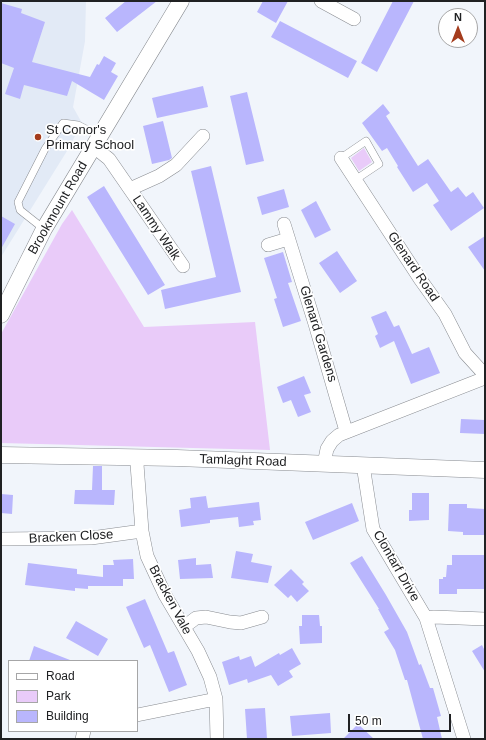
<!DOCTYPE html>
<html>
<head>
<meta charset="utf-8">
<style>
  body { margin:0 }
  #map { position:relative; width:486px; height:740px; overflow:hidden; background:#f1f5fb; font-family:Helvetica,sans-serif }
  canvas { display:block }
  .frame { position:absolute; inset:0; border:2px solid #202123; pointer-events:none }
  .legend { position:absolute; left:8px; top:660px; width:130px; height:72px; box-sizing:border-box; background:#fff; border:1px solid #a6a6a7; margin:0; padding:5px 7px; list-style:none; font-size:12px; color:#202123 }
  .legend li { display:flex; align-items:center; gap:8px; height:20px }
  .legend b { width:20px; border:1px solid #a6a6a7 }
  .north { position:absolute; left:438px; top:8px; width:40px; height:40px; box-sizing:border-box; background:#fff; border:1px solid #a6a6a7; border-radius:50%; rotate:0deg; font-size:11px; font-weight:700; line-height:16px; text-align:center; color:#202123 }
  .north::after { content:''; display:block; margin:auto; width:14px; height:18px; background:#a43c1d; clip-path:polygon(50% 0,100% 100%,50% 72%,0 100%) }
  .scale { position:absolute; left:348px; top:714px; width:103px; height:18px; box-sizing:border-box; border:2px solid #202123; border-top:0; padding-left:5px; font-size:12px; line-height:14px; white-space:nowrap; color:#202123; -webkit-text-stroke:3px #fff; paint-order:stroke }
</style>
</head>
<body>
<div id="map">
<canvas width="486" height="740"></canvas>
<div class="frame"></div>
<ul class="legend">
<li><b style="height:5px;background:#fff"></b>Road</li>
<li><b style="height:11px;background:#e9cbf9"></b>Park</li>
<li><b style="height:11px;background:#b9b6fd"></b>Building</li>
</ul>
<div class="north">N</div>
<div class="scale">50 m</div>
</div>
<script>
const ctx = document.querySelector('canvas').getContext('2d');
ctx.lineJoin = 'round';
function paint(path, color) { ctx.fillStyle = color; ctx.fill(path, 'evenodd'); }
const toPath = rows => new Path2D(rows.map(r => 'M' + r).join(''));
function strokePath(path, color, width, dash) { ctx.strokeStyle = color; ctx.lineWidth = width; ctx.lineCap = dash ? 'butt' : 'round'; ctx.setLineDash(dash || []); ctx.stroke(path); }
function drawText(font, color, halo, rows, align = 'center') {
  ctx.font = font + ' Helvetica,sans-serif'; ctx.lineWidth = 3.5; ctx.setLineDash([]); ctx.textBaseline = 'middle'; ctx.strokeStyle = halo; ctx.fillStyle = color; for (const [text, x, y, turn = 0] of rows) {
    ctx.save(); ctx.translate(x, y); ctx.rotate((+turn || 0) * Math.PI / 180); ctx.textAlign = isNaN(turn) ? turn : align; if (halo) ctx.strokeText(text, 0, 0); ctx.fillText(text, 0, 0); ctx.restore();
  }
}
paint(toPath([
  [1,1,86,1,85,41,73,107,82,123,67,151,1,257]
]), '#e2eaf6');
paint(toPath([
  [364,148,372,162,359,171,351,158],
  [72,210,144,327,255,322,270,450,1,443,1,334,62,224]
]), '#e9cbf9');
paint(toPath([
  [126,1,157,1,117,32,105,18],
  [263,1,288,1,276,23,257,12],
  [393,1,414,1,377,72,361,63],
  [1,3,22,9,21,13,45,22,32,62,90,77,97,64,99,65,104,56,116,63,111,72,118,76,104,100,72,81,67,96,24,85,20,99,5,94,14,68,1,63],
  [280,21,357,61,348,78,271,37],
  [203,86,208,107,157,118,152,98],
  [247,92,264,161,246,165,230,96],
  [383,104,390,113,386,116,418,166,428,159,451,192,458,187,466,197,473,192,484,208,451,231,433,205,439,201,427,183,413,192,397,167,398,166,387,148,382,151,362,123],
  [163,121,172,158,169,160,152,164,143,126],
  [211,166,241,292,165,309,161,290,216,277,191,171],
  [104,186,165,285,148,295,87,197],
  [284,189,289,207,262,215,257,197],
  [316,201,331,230,315,238,301,210],
  [1,216,15,224,1,249],
  [485,236,485,271,468,247],
  [337,251,357,281,340,293,319,263],
  [283,252,292,282,288,283,301,321,283,327,274,299,277,298,264,258],
  [386,311,394,327,399,325,412,354,429,347,440,373,411,384,394,341,380,348,375,336,378,334,371,317],
  [304,376,311,393,304,395,311,412,298,417,291,400,283,403,277,387],
  [461,419,485,420,485,434,460,433],
  [93,466,102,466,102,490,115,490,114,505,74,504,75,490,92,490],
  [412,493,429,493,429,520,409,521,409,510,412,510],
  [1,494,13,495,12,514,1,513],
  [206,496,208,508,259,502,261,520,253,521,254,525,239,527,238,517,210,520,210,523,181,527,179,510,191,508,190,498],
  [352,503,359,521,313,540,305,522],
  [449,504,467,504,467,508,485,509,485,535,463,535,463,532,448,531],
  [236,551,253,554,251,562,272,566,268,583,231,578],
  [452,555,485,555,485,589,457,589,457,594,439,594,439,579,443,579,443,577,446,577,447,565,452,565],
  [362,556,386,595,407,632,419,665,421,664,430,688,433,688,441,716,437,717,442,739,423,739,407,680,405,680,395,650,384,632,389,629,378,609,379,609,350,563],
  [196,558,196,565,211,564,213,578,180,579,178,560],
  [133,559,134,579,123,579,123,586,88,586,88,589,75,588,75,591,25,585,28,563,77,569,77,574,103,577,103,565,114,565,113,560],
  [291,569,304,582,302,584,309,591,297,602,291,595,288,598,274,585],
  [145,599,168,653,174,651,187,685,169,692,150,645,144,648,126,607],
  [302,615,319,615,320,626,322,626,322,643,300,644,299,626,302,626],
  [76,621,108,639,98,656,66,638],
  [482,645,485,651,485,672,472,651],
  [34,646,70,660,70,661,29,661],
  [292,648,301,664,289,671,293,677,278,686,271,675,248,683,247,679,229,685,222,662,239,656,240,660,251,656,255,667,279,653,280,655],
  [265,708,267,739,247,739,245,709],
  [330,713,331,733,292,736,290,716],
  [358,724,374,739,343,739]
]), '#b9b6fd');
const service = toPath([
  [341,158,366,141,379,164,355,180],
  [44,229,20,210,18,202,45,149,63,123,78,125,100,136]
]);
const minor = toPath([
  [321,1,354,19],
  [94,147,109,159,183,266],
  [341,158,420,279,445,314,465,353,485,375],
  [130,189,159,176,176,165,203,136],
  [284,224,315,324,346,431],
  [268,245,288,239],
  [139,457,137,464,142,531,147,556,165,595,198,651,210,677,216,699,217,739],
  [326,464,325,459,327,449,332,441,339,435,485,378],
  [363,465,373,529,426,618,464,739],
  [1,539,91,538,142,531],
  [426,618,434,617,485,619],
  [184,627,196,618,206,617,230,622,241,623,262,617],
  [137,715,216,699],
  [82,739,84,731]
]);
const tertiary = toPath([
  [1,315,44,229,181,1],
  [1,455,177,458,485,470]
]);
strokePath(service, '#888b90', 8);
strokePath(minor, '#888b90', 14);
strokePath(tertiary, '#888b90', 17);
strokePath(service, '#fff', 7);
strokePath(minor, '#fff', 13);
strokePath(tertiary, '#fff', 16);
for (const [x, y, r, color] of [
  [38,137,4,"#a43c1d"]
]) { const dot = new Path2D(); dot.arc(x, y, r, 0, 2 * Math.PI); ctx.fillStyle = color; ctx.fill(dot); strokePath(dot, '#fff', 1.5); }
drawText('13px', '#202123', '#fff', [
  ["St Conor's",46,130],
  ["Primary School",46,145]
], 'left');
drawText('13px', '#202123', '#fff', [
  ["Brookmount Road",58,208,-60],
  ["Lammy Walk",156,228,56],
  ["Glenard Road",413,267,56],
  ["Glenard Gardens",318,334,73],
  ["Tamlaght Road",243,461,2],
  ["Bracken Close",71,537,-3],
  ["Clontarf Drive",396,566,60],
  ["Bracken Vale",170,600,62]
]);
</script>
</body>
</html>
